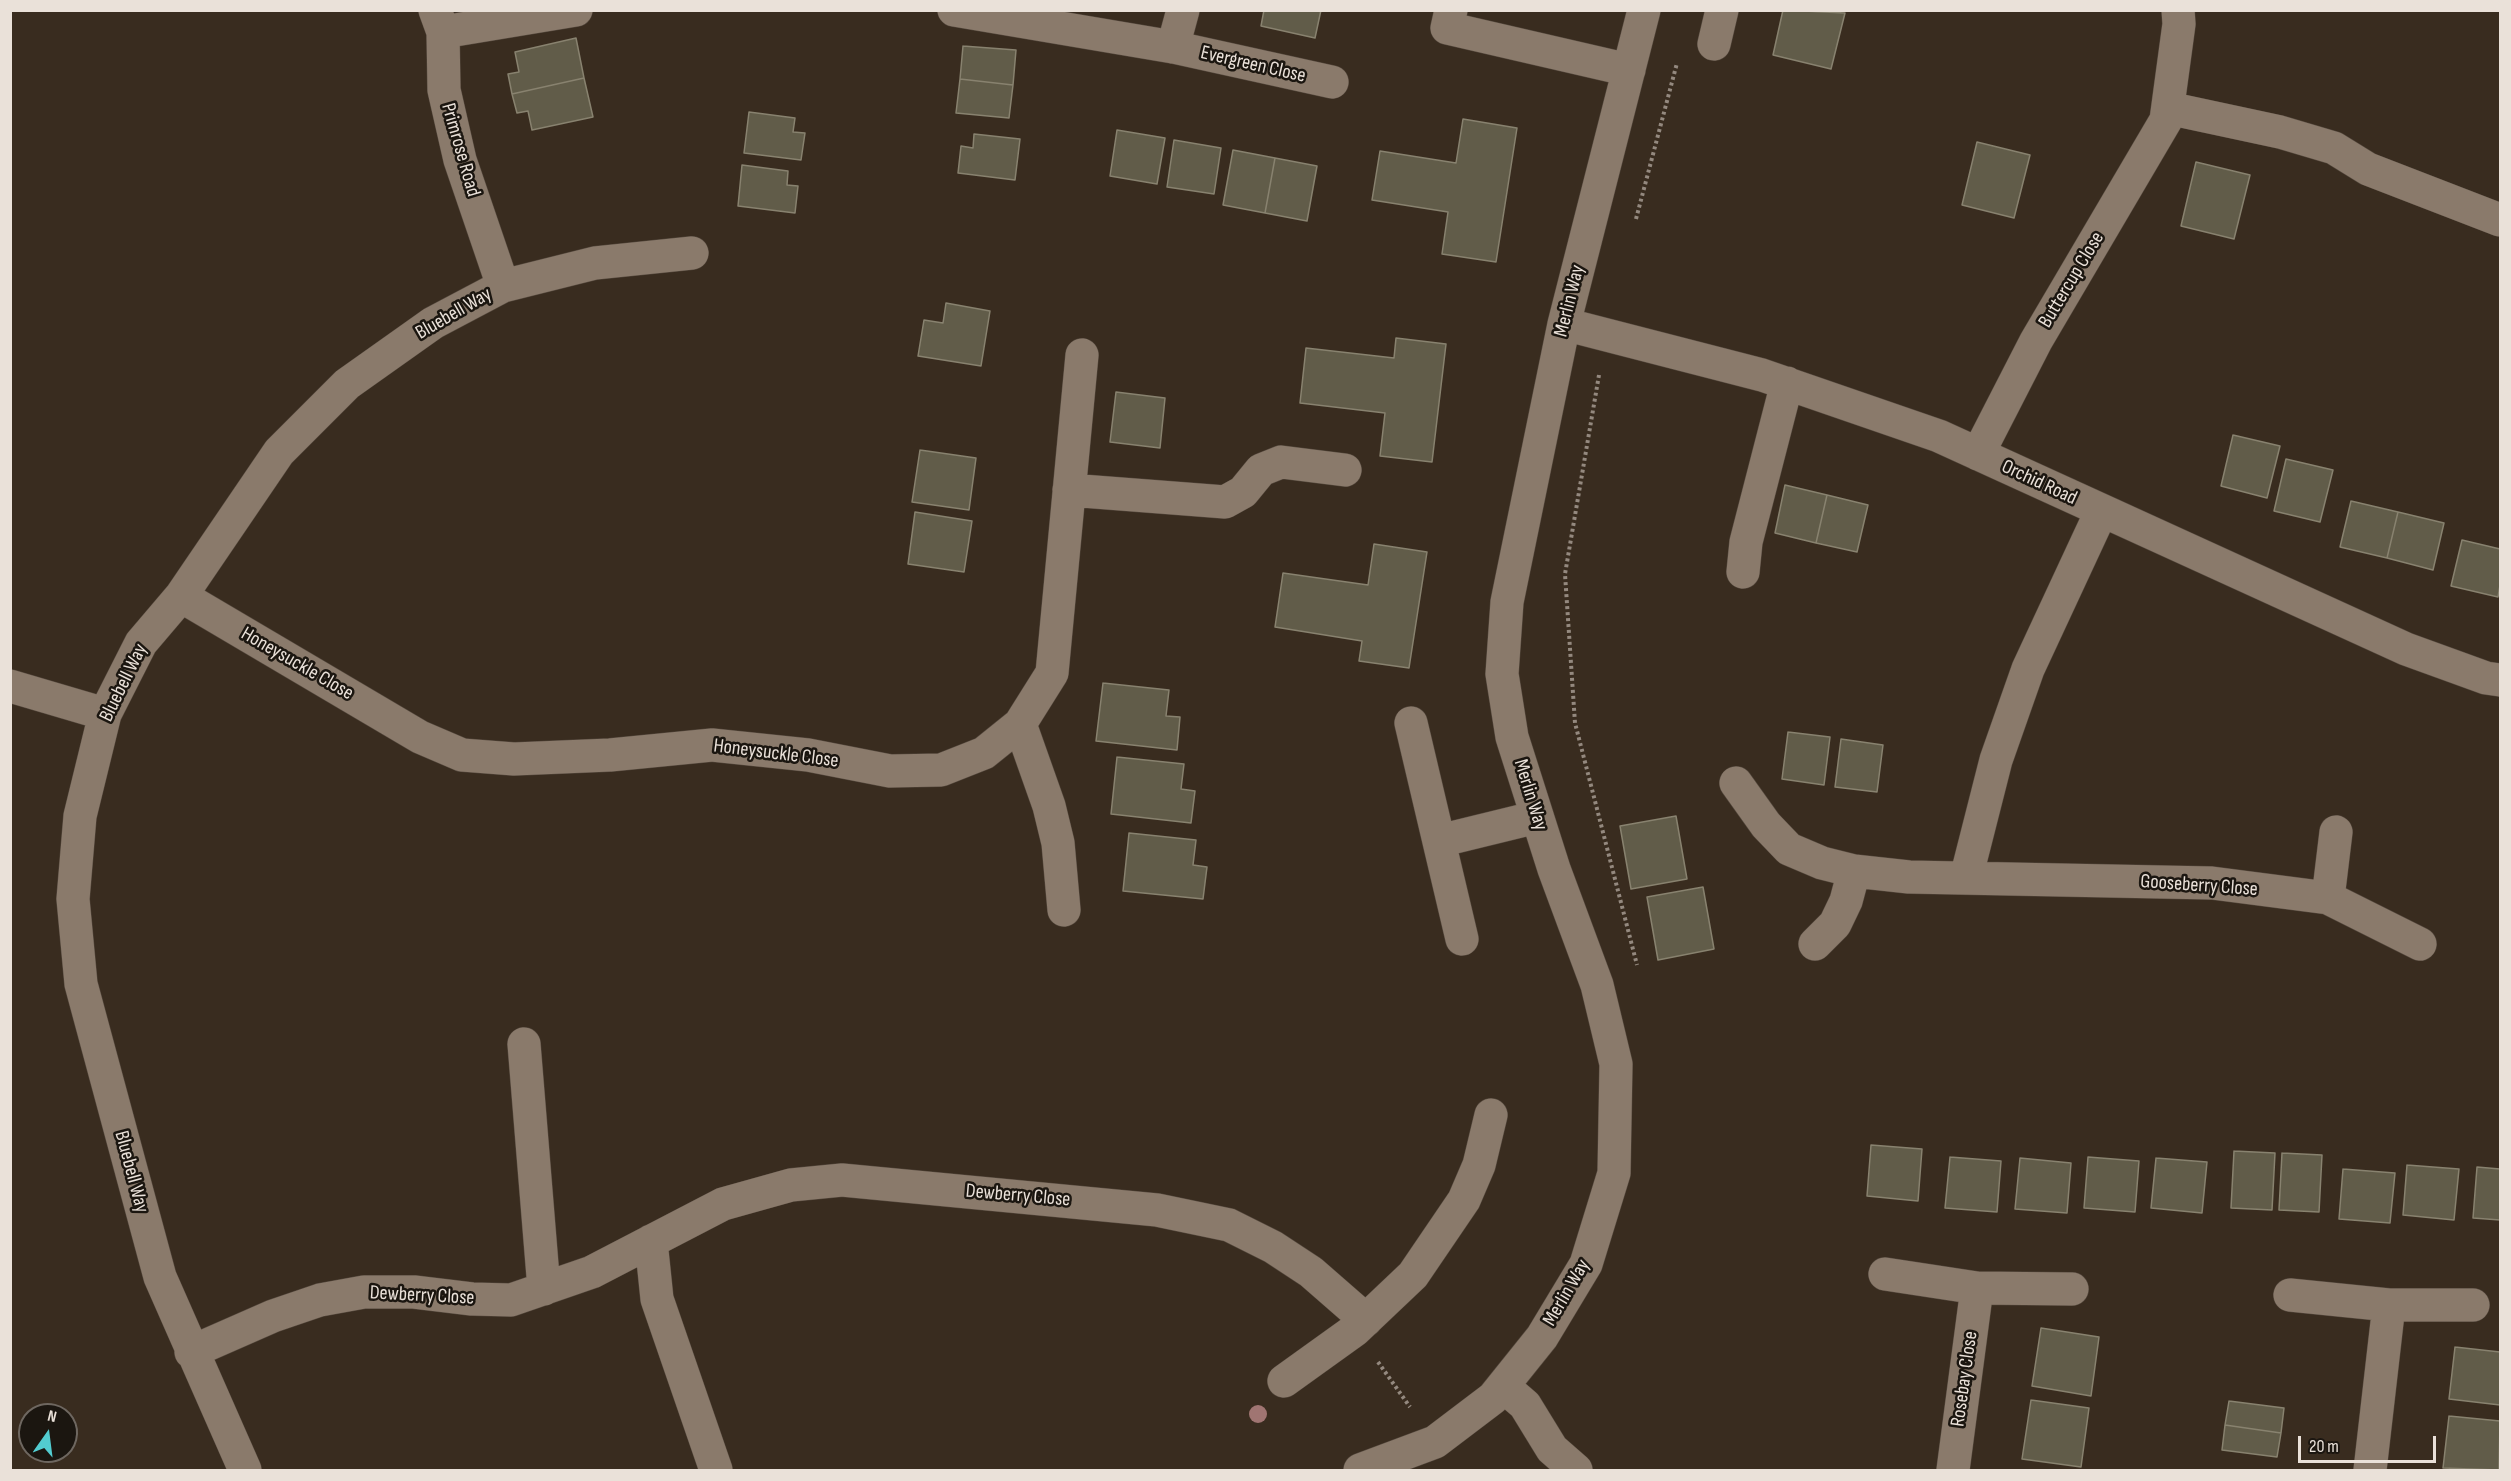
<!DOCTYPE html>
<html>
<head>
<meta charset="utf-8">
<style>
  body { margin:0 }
  #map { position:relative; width:2511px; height:1481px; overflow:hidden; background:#392c1f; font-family:"Sofia Sans Condensed",sans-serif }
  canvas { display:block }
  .frame { position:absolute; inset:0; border:12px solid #eae1d9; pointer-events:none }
  .north { position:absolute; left:18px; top:1403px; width:60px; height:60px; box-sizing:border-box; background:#1b1610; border:2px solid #6e6760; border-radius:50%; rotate:14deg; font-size:16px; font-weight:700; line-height:24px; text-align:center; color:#eae1d9 }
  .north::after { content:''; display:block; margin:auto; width:21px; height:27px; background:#52ccd0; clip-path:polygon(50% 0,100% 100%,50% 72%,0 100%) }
  .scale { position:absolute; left:2298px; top:1436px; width:138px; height:27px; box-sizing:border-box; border:3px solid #eae1d9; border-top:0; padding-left:8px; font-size:18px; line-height:21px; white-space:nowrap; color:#eae1d9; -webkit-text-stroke:4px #1b1610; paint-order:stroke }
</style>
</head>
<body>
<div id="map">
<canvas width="2511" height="1481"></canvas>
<div class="frame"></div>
<div class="north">N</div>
<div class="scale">20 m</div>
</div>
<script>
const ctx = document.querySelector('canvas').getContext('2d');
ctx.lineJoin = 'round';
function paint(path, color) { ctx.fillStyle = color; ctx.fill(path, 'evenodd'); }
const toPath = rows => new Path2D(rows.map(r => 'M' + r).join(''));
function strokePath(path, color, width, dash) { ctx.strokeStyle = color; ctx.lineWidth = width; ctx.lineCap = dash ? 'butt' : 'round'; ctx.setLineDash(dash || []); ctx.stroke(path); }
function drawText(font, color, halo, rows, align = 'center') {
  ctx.font = font + ' "Sofia Sans Condensed",sans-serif'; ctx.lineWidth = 5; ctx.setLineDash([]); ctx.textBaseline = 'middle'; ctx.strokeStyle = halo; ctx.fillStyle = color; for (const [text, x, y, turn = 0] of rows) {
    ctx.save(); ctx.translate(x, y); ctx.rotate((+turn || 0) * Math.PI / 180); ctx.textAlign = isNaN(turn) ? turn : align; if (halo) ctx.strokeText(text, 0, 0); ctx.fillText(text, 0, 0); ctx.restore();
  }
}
const building = toPath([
  [1264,10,1321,10,1315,38,1261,26,1264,10],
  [1783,10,1845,13,1831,69,1773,55,1783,10],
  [576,38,584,78,512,94,508,74,519,72,515,52,576,38],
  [963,46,1016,50,1013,85,960,79,963,46],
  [584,78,593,117,532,130,528,111,517,113,512,94,584,78],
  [960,79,1013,85,1009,118,956,113,960,79],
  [749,112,795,118,793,132,805,133,801,160,744,153,749,112],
  [1463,119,1517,128,1496,262,1442,254,1448,212,1372,200,1380,151,1456,163,1463,119],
  [1117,130,1165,138,1157,184,1110,176,1117,130],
  [974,134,1020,139,1015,180,958,173,961,146,973,148,974,134],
  [1174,140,1221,148,1214,194,1167,187,1174,140],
  [1977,142,2030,155,2014,218,1962,205,1977,142],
  [1233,150,1275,158,1265,213,1223,205,1233,150],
  [1275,158,1317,166,1307,221,1265,213,1275,158],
  [2196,162,2250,175,2234,239,2181,226,2196,162],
  [742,165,788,171,787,185,798,186,795,213,738,206,742,165],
  [946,303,990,311,981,366,918,356,924,320,943,323,946,303],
  [1396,338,1446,344,1432,462,1380,456,1385,413,1300,403,1306,348,1394,358,1396,338],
  [1116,392,1165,398,1160,448,1110,442,1116,392],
  [2233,435,2280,446,2267,498,2221,486,2233,435],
  [920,450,976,458,969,510,912,502,920,450],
  [2286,459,2333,470,2320,522,2274,511,2286,459],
  [1785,485,1827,495,1816,543,1775,533,1785,485],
  [1827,495,1868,505,1857,552,1816,543,1827,495],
  [2351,501,2398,512,2387,558,2340,547,2351,501],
  [915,512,972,521,964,572,908,564,915,512],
  [2398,512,2444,523,2433,570,2387,558,2398,512],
  [2462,540,2500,549,2500,585,2498,597,2451,586,2462,540],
  [1374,544,1427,552,1409,668,1359,661,1362,641,1275,627,1283,573,1368,585,1374,544],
  [1103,683,1169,690,1166,716,1180,717,1177,750,1096,741,1103,683],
  [1788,732,1830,737,1824,785,1782,779,1788,732],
  [1841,739,1883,745,1877,792,1835,787,1841,739],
  [1117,757,1184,764,1181,789,1195,791,1191,823,1111,814,1117,757],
  [1676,816,1687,879,1631,889,1620,826,1676,816],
  [1129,833,1196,840,1193,865,1207,867,1203,899,1123,891,1129,833],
  [1703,887,1714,949,1658,960,1647,897,1703,887],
  [1871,1145,1922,1149,1918,1201,1867,1196,1871,1145],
  [2234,1151,2275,1153,2272,1210,2231,1208,2234,1151],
  [2282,1153,2322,1155,2319,1212,2279,1210,2282,1153],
  [1950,1157,2001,1161,1997,1212,1945,1208,1950,1157],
  [2088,1157,2139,1161,2135,1212,2084,1208,2088,1157],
  [2020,1158,2071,1163,2067,1213,2015,1209,2020,1158],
  [2156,1158,2207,1162,2202,1213,2151,1208,2156,1158],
  [2407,1165,2459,1169,2454,1220,2403,1215,2407,1165],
  [2477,1167,2500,1169,2500,1220,2473,1218,2477,1167],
  [2343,1169,2395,1173,2390,1223,2339,1219,2343,1169],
  [2041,1328,2099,1337,2091,1396,2032,1386,2041,1328],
  [2455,1347,2500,1352,2500,1405,2449,1399,2455,1347],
  [2031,1400,2089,1408,2081,1467,2022,1459,2031,1400],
  [2229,1401,2284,1408,2281,1433,2225,1425,2229,1401],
  [2449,1416,2500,1421,2499,1470,2443,1468,2449,1416],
  [2225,1425,2281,1433,2277,1457,2222,1450,2225,1425]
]);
paint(building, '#615c49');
strokePath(building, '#88826f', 1.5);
const minor = toPath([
  [435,10,443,32,444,90,460,160,503,286],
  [954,10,1173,47,1332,82],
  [1451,10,1447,28,1629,70],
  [443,32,576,10],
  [1714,44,1722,10],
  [1173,47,1183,10],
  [2168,108,2280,132,2334,148,2368,169,2500,220],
  [1564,324,1762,375,1939,436,2406,649,2486,678,2500,680],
  [1978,454,2036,341,2166,120,2179,24,2178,10],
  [1069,490,1225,502,1243,492,1261,470,1281,462,1345,470],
  [1743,572,1746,542,1787,383],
  [181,596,420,737,462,755,514,759,610,755,712,745,808,755,890,771,941,770,984,753,1020,724,1052,673,1082,355],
  [10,686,105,714],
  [1411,723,1462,939],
  [1020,724,1049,806,1058,843,1064,910],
  [1736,783,1766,825,1789,849,1822,863,1854,871,1909,877,2212,883,2328,898,2420,944],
  [1439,841,1537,817],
  [1966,878,1996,760,2028,669,2101,512],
  [2328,898,2336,832],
  [1815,944,1835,924,1846,901,1854,871],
  [524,1044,544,1289],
  [651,1241,657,1299,716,1470],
  [1885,1274,1977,1288,2072,1289],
  [2290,1295,2389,1305,2473,1305],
  [191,1352,273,1316,320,1300,364,1292,414,1292,472,1299,511,1300,592,1272,723,1204,791,1185,842,1180,1157,1210,1229,1225,1273,1247,1311,1272,1366,1320],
  [1284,1381,1355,1330,1413,1275,1464,1200,1479,1165,1491,1115],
  [1503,1386,1525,1405,1552,1449,1576,1470],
  [245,1470,160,1277,81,984,73,899,80,816,105,714,141,643,181,596,279,452,347,384,433,323,503,286,595,263,692,253],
  [1360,1470,1435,1442,1493,1398,1542,1337,1586,1264,1614,1173,1616,1064,1597,985,1554,869,1512,737,1502,674,1507,602,1564,324,1644,10],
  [1953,1470,1977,1288],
  [2370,1470,2389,1305]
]);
strokePath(minor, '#55493e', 34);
strokePath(toPath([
  [1636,219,1677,63],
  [1599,375,1565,574,1575,723,1637,965],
  [1378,1362,1410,1407]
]), '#94897f', 4, [3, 3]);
strokePath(minor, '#8a7a6b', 33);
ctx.fillStyle = '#a07572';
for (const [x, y] of [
  [1258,1414]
]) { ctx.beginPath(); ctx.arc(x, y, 9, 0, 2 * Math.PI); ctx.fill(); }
drawText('20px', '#eae1d9', '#1b1610', [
  ["Evergreen Close",1253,65,13],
  ["Primrose Road",460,150,74],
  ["Buttercup Close",2072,280,-59],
  ["Merlin Way",1570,301,-76],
  ["Bluebell Way",454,314,-30],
  ["Orchid Road",2039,483,25],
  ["Honeysuckle Close",297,664,30],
  ["Bluebell Way",124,683,-64],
  ["Honeysuckle Close",776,754,7],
  ["Merlin Way",1530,795,73],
  ["Gooseberry Close",2199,886,4],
  ["Bluebell Way",131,1172,75],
  ["Dewberry Close",1018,1196,5],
  ["Merlin Way",1567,1293,-60],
  ["Dewberry Close",422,1296,3],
  ["Rosebay Close",1965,1379,-82]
]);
</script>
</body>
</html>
